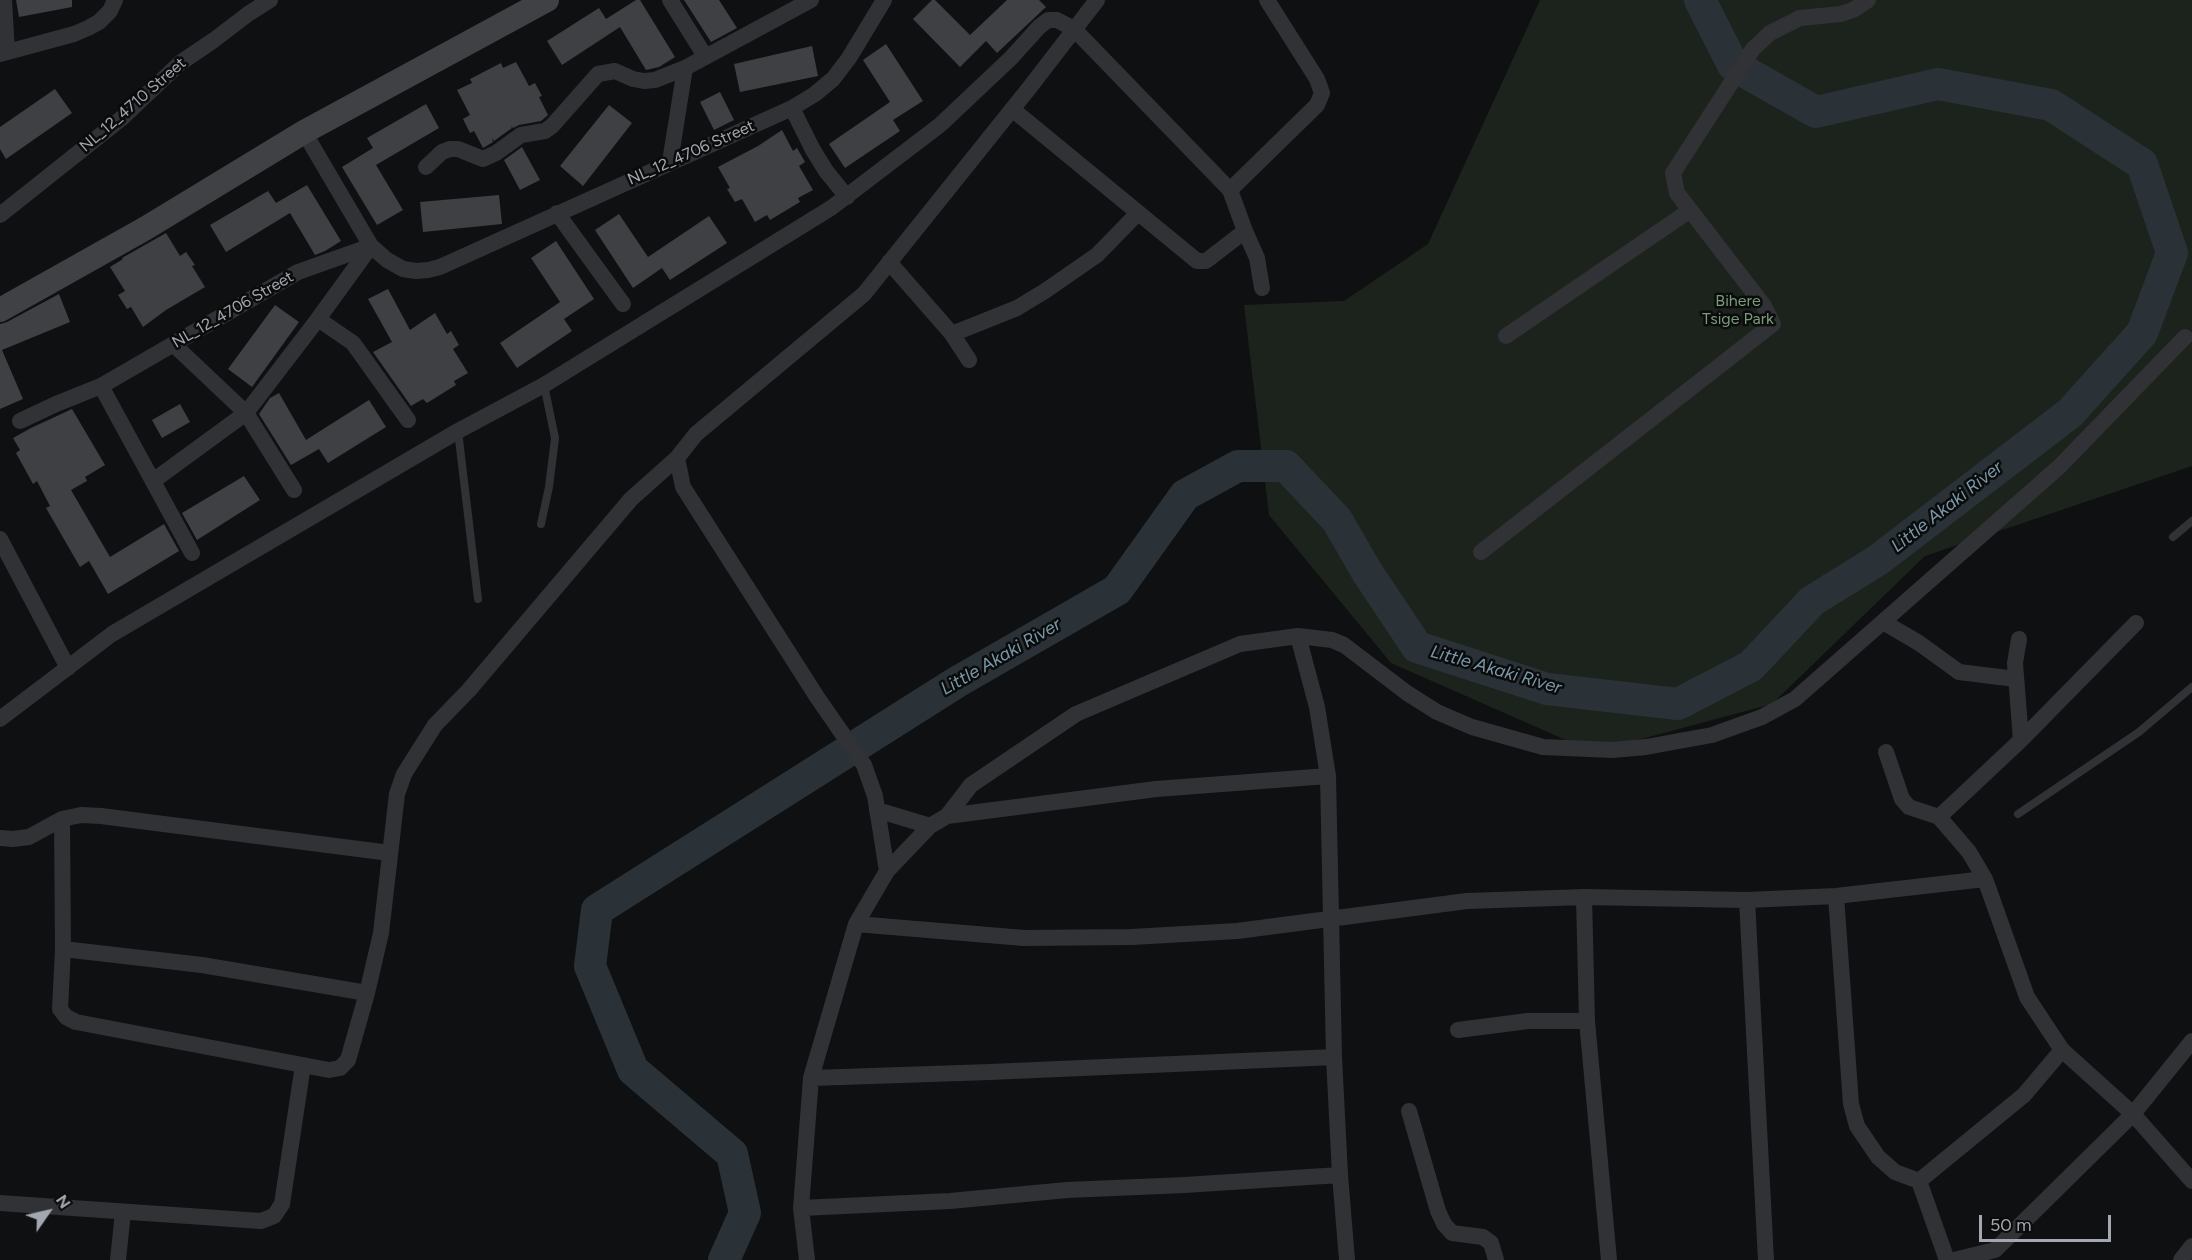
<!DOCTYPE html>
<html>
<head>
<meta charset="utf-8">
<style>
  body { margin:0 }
  #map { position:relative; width:2192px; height:1260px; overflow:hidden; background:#0f1011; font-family:Figtree,sans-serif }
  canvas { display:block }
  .north { position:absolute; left:18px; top:1182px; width:60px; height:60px; -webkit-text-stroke:4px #0a0b0b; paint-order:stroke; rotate:56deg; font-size:16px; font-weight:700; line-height:24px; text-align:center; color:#a2a7b0 }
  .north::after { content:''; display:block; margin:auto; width:21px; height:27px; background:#a2a7b0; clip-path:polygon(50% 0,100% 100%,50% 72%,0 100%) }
  .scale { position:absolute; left:1979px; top:1215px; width:132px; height:27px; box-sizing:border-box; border:3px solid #a2a7b0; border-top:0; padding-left:8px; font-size:18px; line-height:21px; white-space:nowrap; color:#a2a7b0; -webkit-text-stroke:4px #0a0b0b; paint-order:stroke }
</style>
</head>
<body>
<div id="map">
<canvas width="2192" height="1260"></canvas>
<div class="north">N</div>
<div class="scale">50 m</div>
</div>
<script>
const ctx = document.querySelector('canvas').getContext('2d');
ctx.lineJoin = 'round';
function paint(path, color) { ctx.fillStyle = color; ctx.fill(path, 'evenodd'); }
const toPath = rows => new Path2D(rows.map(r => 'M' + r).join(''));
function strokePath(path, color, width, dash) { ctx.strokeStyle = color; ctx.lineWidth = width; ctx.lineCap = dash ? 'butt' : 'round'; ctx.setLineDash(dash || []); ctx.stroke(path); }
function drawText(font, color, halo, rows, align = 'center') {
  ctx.font = font + ' Figtree,sans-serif'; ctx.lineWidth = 5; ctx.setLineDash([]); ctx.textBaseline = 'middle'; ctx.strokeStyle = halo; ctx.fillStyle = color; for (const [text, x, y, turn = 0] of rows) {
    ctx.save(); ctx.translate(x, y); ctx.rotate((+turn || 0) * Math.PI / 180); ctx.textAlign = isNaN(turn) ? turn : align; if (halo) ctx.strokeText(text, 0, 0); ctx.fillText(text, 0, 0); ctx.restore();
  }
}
paint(toPath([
  [1540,0,2192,0,2192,466,1925,556,1772,704,1593,752,1391,663,1269,515,1244,305,1344,301,1428,244]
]), '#1c231d');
strokePath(toPath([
  [724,1260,745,1213,732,1154,633,1070,590,966,597,910,957,682,1117,590,1185,495,1238,466,1286,466,1337,520,1367,572,1417,647,1547,689,1678,704,1751,666,1812,601,1878,560,2070,413,2142,333,2172,253,2142,164,2051,105,1938,84,1816,112,1733,65,1700,0]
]), '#2a3238', 32);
paint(toPath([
  [16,0,72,0,72,7,19,17],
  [636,0,640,0,675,57,659,67,646,70,620,27,562,65,547,41,599,8,606,19],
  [684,0,719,0,737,28,711,42],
  [932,0,935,0,970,35,1007,0,1039,0,1046,7,997,53,986,41,960,67,913,19],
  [886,44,923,101,893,120,900,131,845,168,829,144,890,102,863,60],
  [812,46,818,76,740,92,734,64],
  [516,62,529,86,535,83,542,96,539,97,548,115,541,121,519,125,513,128,511,126,512,128,494,141,492,138,493,142,483,148,474,131,470,133,463,119,470,115,457,90,472,83,470,79,501,63,503,68],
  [55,89,72,113,6,159,0,149,0,127],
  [720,92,734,120,714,130,700,102],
  [426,104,439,128,376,165,403,210,377,225,342,167,373,148,367,138],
  [609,105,632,123,583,186,560,166],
  [782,130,793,151,797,148,805,162,799,166,813,190,798,198,800,202,770,220,767,215,755,222,742,199,735,202,727,189,730,188,718,167,758,146],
  [522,147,540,180,520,190,504,160],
  [307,185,341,241,325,251,315,255,290,213,226,252,210,225,268,191,276,203],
  [499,195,502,224,423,232,420,202],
  [619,214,648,257,709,216,727,243,670,280,662,268,633,288,595,230],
  [166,233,180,256,186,252,195,265,192,266,205,287,166,310,143,327,131,307,127,309,118,295,125,291,110,267,123,259,122,258],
  [556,241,594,299,564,319,572,331,517,368,500,343,560,302,531,258],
  [388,289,410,330,435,313,447,334,451,331,459,345,453,349,468,373,454,381,456,385,427,403,423,399,411,406,373,352,392,342,368,299],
  [59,294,70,322,2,350,23,399,0,409,0,324,7,322],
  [275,305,299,322,252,387,228,369],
  [279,393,306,440,369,400,386,427,328,463,319,449,291,465,259,414,270,398],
  [180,404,190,422,162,438,152,420],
  [72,409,105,465,85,477,87,481,71,490,110,557,164,524,179,551,108,594,89,561,80,567,46,508,50,506,37,481,33,484,16,453,20,450,13,438,31,428],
  [244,476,260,500,197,540,182,513]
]), '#3e4043');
strokePath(toPath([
  [458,431,478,599],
  [541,524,549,487,555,438,544,385],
  [2173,537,2192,521],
  [2018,814,2139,732,2192,687]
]), '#313235', 8);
strokePath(toPath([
  [4,0,7,52],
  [670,0,705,56],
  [0,54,74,34,88,28,99,22,110,11,115,0],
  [792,108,813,150,826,171,847,197],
  [304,132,371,246,387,260,403,269,416,271,428,270,440,267,792,108,815,94,833,79,849,58,884,0],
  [670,162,685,68,811,0],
  [426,167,442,152,450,149,458,149,483,159,496,153,521,135,545,131,552,126,598,74,615,71,633,79,644,81,655,80,685,68],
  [1230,190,1317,105,1322,93,1317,79,1267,0],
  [557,213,623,304],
  [0,215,122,118,180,63,214,40,248,14,270,0],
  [1245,231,1257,258,1262,288],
  [889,262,952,334,969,360],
  [318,319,353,343,408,420],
  [952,334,1017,308,1045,291,1097,255,1138,213],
  [1506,336,1689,211],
  [101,386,192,553],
  [20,421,56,404,101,386,298,272,371,246],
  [677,458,683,487,817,697,864,765,875,796,887,871,856,924,811,1078,801,1208,807,1260],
  [153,481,246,413,173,344],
  [294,490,246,413,318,319,371,246],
  [0,539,68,668],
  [1481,552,1773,324,1764,306,1677,193,1673,173,1753,49,1770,33,1800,18,1841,14,1853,10,1868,0],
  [1883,622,1919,643,1959,672,2016,679],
  [1298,636,1332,640,1344,645,1407,693,1437,712,1472,727,1543,747,1612,750,1646,747,1712,735,1762,717,1795,699,2059,467,2185,337],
  [0,719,112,634,458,431,544,385,831,208,940,125,1011,58,1039,27,1048,20,1057,20,1074,29,1230,190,1245,231,1206,261,1197,261,1012,109],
  [2021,740,2136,623],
  [1886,752,1902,799,1909,807,1939,817,1969,852,1985,879],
  [877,810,930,826],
  [947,816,1156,789,1328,776],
  [1939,817,2021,740,2015,663,2019,639],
  [62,819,63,949,60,1009,66,1017,76,1022,329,1070,340,1068,348,1060,367,993,381,933,397,794,404,774,435,725,469,690,631,499,677,458,696,434,864,294,1030,87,1097,0],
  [0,838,13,839,29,837,62,819,81,815,101,816,390,853],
  [887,871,930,826,947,816,971,785,1076,714,1240,644,1298,636,1317,707,1328,776,1334,1057,1340,1175,1347,1260],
  [1836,896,1985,879,2027,997,2062,1050],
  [1584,897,1587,1021,1609,1260],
  [1747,900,1836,896,1851,1104,1857,1126,1878,1157,1895,1172,1919,1181,1947,1260],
  [856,924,1024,938,1132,937,1237,931,1467,901,1584,897,1747,900,1766,1260],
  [63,949,202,965,367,993],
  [1458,1030,1528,1021,1587,1021],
  [811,1078,990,1072,1334,1057],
  [1409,1111,1438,1211,1444,1224,1452,1233,1483,1237,1491,1243,1496,1260],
  [1919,1181,2024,1095,2062,1050,2133,1114,2192,1181],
  [0,1203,261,1221,274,1216,282,1204,303,1065],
  [801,1208,950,1201,1067,1190,1185,1185,1340,1175],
  [118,1260,123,1212],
  [1954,1260,1995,1250,2133,1114,2192,1041],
  [2181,1260,2192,1246]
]), '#313235', 16);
strokePath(toPath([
  [0,310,146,228,304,132,547,0]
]), '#3f4145', 24);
drawText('16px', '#a2a7b0', '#0a0b0b', [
  ["NL_12_4710 Street",133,105,-41],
  ["NL_12_4706 Street",691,153,-24],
  ["NL_12_4706 Street",233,310,-30]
]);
drawText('16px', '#7b9a7a', '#0a0b0b', [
  ["Bihere",1738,301],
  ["Tsige Park",1738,319]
]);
drawText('italic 18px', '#7b97a9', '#0a0b0b', [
  ["Little Akaki River",1947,507,-38],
  ["Little Akaki River",1001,657,-30],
  ["Little Akaki River",1496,670,16]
]);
</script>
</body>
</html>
